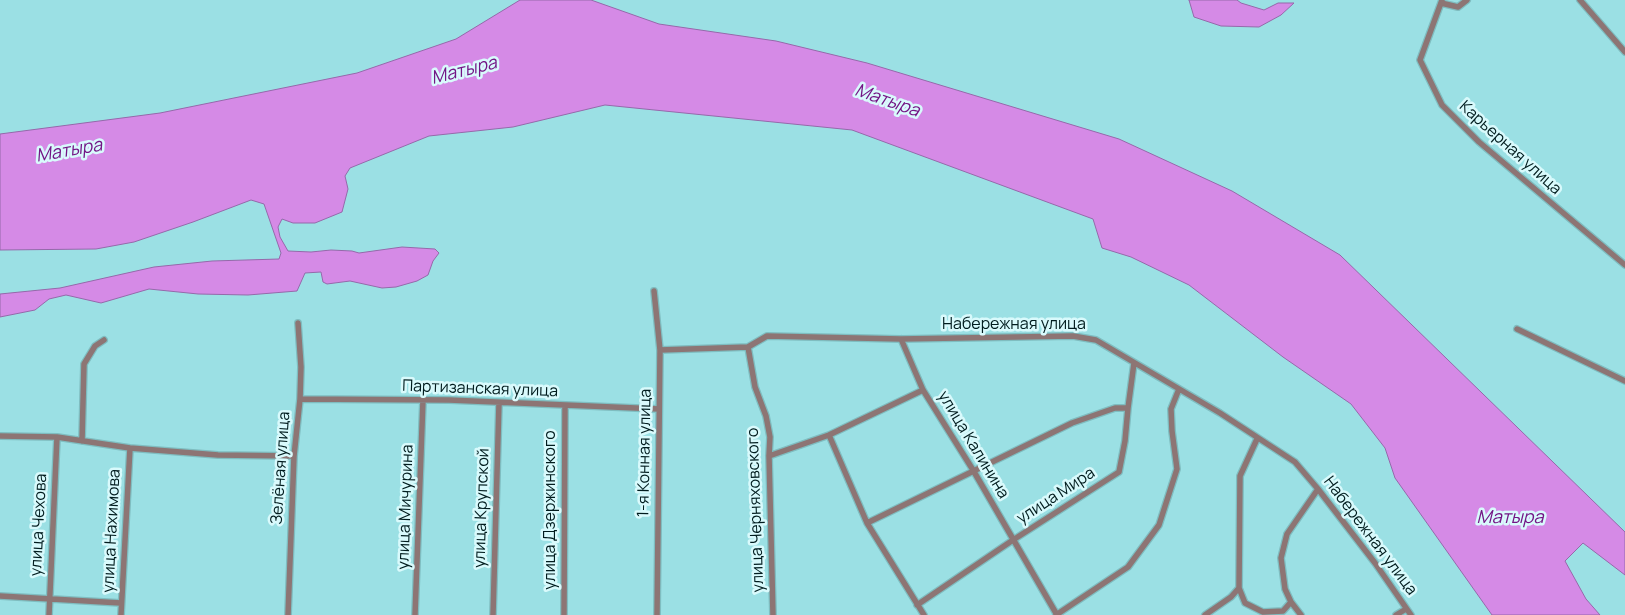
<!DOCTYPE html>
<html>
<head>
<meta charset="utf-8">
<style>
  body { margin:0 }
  canvas { display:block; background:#9be0e4 }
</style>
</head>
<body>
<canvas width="1625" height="615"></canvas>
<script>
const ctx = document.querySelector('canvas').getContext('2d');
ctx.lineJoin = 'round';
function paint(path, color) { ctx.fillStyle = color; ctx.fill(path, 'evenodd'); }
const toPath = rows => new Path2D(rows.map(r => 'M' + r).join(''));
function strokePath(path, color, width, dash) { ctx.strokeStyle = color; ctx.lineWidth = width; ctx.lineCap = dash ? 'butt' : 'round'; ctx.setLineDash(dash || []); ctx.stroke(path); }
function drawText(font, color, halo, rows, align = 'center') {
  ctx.font = font + ' Manrope,sans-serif'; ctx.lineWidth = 5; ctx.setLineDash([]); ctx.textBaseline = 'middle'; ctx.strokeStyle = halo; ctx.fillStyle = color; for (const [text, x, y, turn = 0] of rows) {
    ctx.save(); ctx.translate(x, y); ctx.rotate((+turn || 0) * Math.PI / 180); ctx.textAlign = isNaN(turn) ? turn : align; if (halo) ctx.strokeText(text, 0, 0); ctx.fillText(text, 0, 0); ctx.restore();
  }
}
const water = toPath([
  [520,0,591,0,659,24,776,41,867,63,1119,139,1232,191,1340,255,1625,532,1625,575,1583,543,1565,561,1586,599,1600,615,1492,615,1395,478,1385,448,1351,404,1283,357,1189,285,1131,257,1102,248,1093,219,852,130,605,105,513,127,429,136,350,168,345,176,348,189,342,212,315,223,293,223,282,219,278,227,280,237,288,251,311,252,331,250,352,251,359,253,402,247,435,249,439,253,433,261,428,275,417,281,396,287,382,288,350,281,327,284,323,282,321,272,305,273,297,291,248,295,198,294,149,289,101,303,66,295,49,299,35,310,0,317,0,294,60,288,154,267,212,261,279,259,281,253,264,204,251,200,193,222,134,242,96,249,0,250,0,134,160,113,357,73,456,39,520,0],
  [1189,0,1237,0,1241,3,1264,10,1278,3,1294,3,1281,15,1259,27,1221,26,1194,17,1189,0]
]);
paint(water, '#d58ae6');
strokePath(water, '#9569aa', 1);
const minor = toPath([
  [1442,0,1420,60,1442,105,1479,142,1625,265],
  [1580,0,1625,52],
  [1441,3,1458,7,1467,0],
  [654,291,660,350,657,615],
  [1517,329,1625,381],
  [901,339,923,390,973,470,1057,615],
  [748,347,755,387,766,416,770,437,769,456,773,615],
  [660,350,748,347,767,336,901,339,1073,336,1096,340,1220,413,1295,462,1318,489,1375,563,1411,615],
  [300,399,449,400,659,409],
  [829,435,867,523,924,615],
  [0,436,57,437,130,448,218,455,294,456],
  [82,441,84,364,95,346,104,340],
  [769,456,829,435,923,390],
  [867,523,1072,423,1115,408,1128,408],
  [1239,588,1245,603,1263,612,1283,611,1291,602],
  [0,596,121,603],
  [917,605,1013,540,1119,472,1125,441,1128,408,1134,363],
  [49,615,57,437],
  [121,615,130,448],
  [288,615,294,456,300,399,301,367,298,323],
  [415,615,423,400],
  [493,615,499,403],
  [564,615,565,406],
  [1056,615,1128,567,1159,525,1177,469,1172,431,1171,409,1179,389],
  [1205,615,1231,597,1239,588,1240,476,1257,439],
  [1301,615,1291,602,1285,589,1281,558,1287,534,1318,489],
  [1396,615,1406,609]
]);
strokePath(minor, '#7fbdc0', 8);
strokePath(minor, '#8d7574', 5.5);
drawText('16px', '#011c1e', '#d9fafc', [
  ["Карьерная улица",1510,148,42],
  ["Набережная улица",1014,325],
  ["Партизанская улица",480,389,2],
  ["улица Калинина",973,445,59],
  ["1-я Конная улица",645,453,-89],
  ["Зелёная улица",281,468,-86],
  ["улица Мира",1056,496,-33],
  ["улица Мичурина",406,507,-88],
  ["улица Крупской",482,508,-88],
  ["улица Дзержинского",551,510,-90],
  ["улица Черняховского",756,510,-92],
  ["улица Чехова",39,525,-87],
  ["улица Нахимова",112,531,-87],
  ["Набережная улица",1370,536,53]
]);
drawText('italic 18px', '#731585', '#d9fafc', [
  ["Матыра",464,71,-14],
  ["Матыра",887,101,19],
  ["Матыра",69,151,-10],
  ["Матыра",1510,518]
]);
</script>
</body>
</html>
